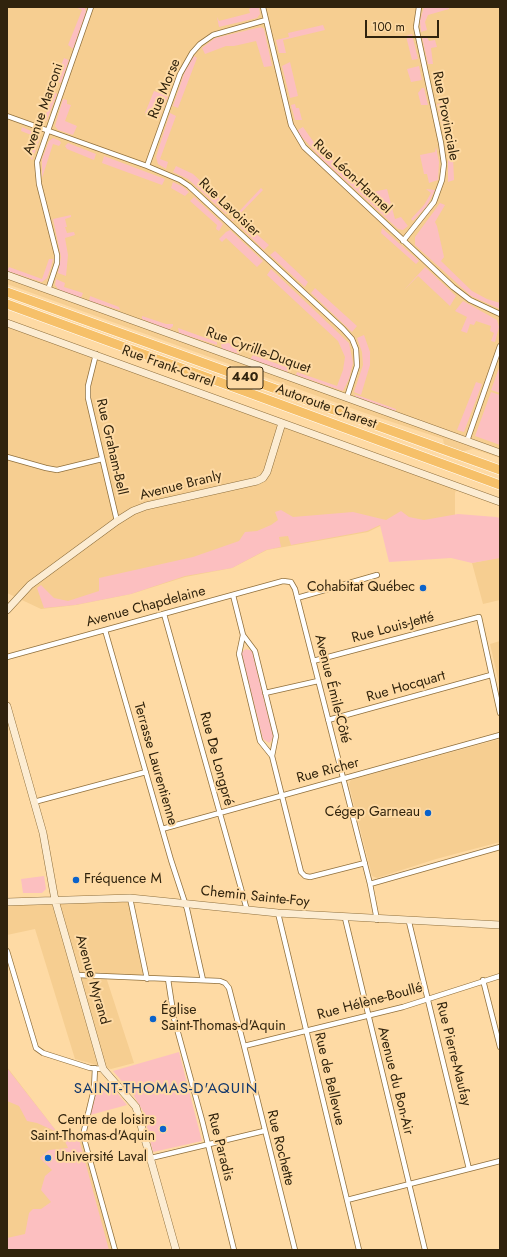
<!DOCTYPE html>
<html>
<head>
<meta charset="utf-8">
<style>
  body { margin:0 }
  #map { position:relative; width:507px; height:1257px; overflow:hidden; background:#fedaa4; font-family:Jost,sans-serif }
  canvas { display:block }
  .frame { position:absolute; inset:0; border:8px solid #30230d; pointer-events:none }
  .scale { position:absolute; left:365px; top:20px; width:74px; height:18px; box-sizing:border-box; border:2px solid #30230d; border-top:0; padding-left:5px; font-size:12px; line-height:14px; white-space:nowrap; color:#30230d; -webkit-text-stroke:3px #fedaa4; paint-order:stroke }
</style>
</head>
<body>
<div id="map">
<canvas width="507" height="1257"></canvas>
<div class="frame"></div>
<div class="scale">100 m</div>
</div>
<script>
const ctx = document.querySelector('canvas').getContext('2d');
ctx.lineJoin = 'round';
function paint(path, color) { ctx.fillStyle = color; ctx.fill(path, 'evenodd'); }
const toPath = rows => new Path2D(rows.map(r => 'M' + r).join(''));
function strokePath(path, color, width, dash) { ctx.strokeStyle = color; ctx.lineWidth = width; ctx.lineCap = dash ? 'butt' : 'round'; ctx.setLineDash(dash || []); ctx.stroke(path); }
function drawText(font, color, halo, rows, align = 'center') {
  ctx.font = font + ' Jost,sans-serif'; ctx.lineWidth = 4; ctx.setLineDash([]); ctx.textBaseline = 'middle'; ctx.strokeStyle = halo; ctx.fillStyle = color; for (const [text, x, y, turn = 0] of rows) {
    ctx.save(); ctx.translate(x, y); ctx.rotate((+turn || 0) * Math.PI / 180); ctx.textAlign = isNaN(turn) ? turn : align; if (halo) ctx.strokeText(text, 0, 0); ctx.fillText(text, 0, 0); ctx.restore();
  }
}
paint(toPath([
  [7,7,500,7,500,458,473,449,446,455,443,439,359,411,7,284],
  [7,324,282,427,458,485,455,493,455,535,380,526,368,532,267,550,232,568,185,577,131,594,76,605,41,609,7,593],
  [497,558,500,558,500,600,483,604,472,563],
  [500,641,500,688,490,644],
  [500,739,500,842,436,859,377,878,372,876,349,785,350,781,353,779],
  [130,898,147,979,106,977,134,1063,111,1069,75,1059,35,929,7,935,7,907,16,901],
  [7,1067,57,1132,83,1135,113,1250,7,1250]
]), '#f6ce91');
paint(toPath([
  [75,7,85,7,86,12,73,49,68,45,82,10],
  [253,7,259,7,260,14,257,18,219,27,217,17,219,21,250,13,249,9],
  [424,7,449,7,449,9,428,15,425,22,427,30,421,32,420,21],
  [323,25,325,30,283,40,286,53,279,53,276,40,289,37,288,33],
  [261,27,264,29,272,66,264,67,256,41,234,46,226,46,205,54,202,48,215,38],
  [412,34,418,59,412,60,406,36],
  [422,37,427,37,429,41,435,40,437,47,431,48,433,64,428,64],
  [194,56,197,58,178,108,173,106,185,71],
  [64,58,69,60,61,83,55,81],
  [290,62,298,96,290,98,282,66],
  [419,66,422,80,411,82,407,69],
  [422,88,424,88,428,105,421,105,418,93],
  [154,91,168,96,159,118,145,113],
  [54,92,57,94,47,120,42,123,36,122,36,118,45,117],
  [63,99,67,100,67,104,71,105,65,121,77,126,73,135,58,130,55,126],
  [442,103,449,127,447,133,444,133,437,104],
  [295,104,296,108,299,108,302,120,295,120,291,105],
  [170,113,176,116,160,159,168,162,166,169,158,164,156,157],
  [22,127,40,135,40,138,32,160,31,159,34,136,21,131],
  [303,127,315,144,368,193,387,189,395,219,401,217,408,226,403,230,398,229,322,159,300,135,298,130],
  [53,138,60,141,61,143,59,146,53,144,42,178,42,159,49,141],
  [68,143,96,154,94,160,67,149,65,146],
  [436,147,439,162,438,180,429,183,427,174,424,174,420,155,435,152],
  [104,156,165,179,162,185,102,163],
  [453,157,454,180,448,182,448,158],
  [176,166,193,174,231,209,226,214,188,179,173,172],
  [173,182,183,187,189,192,185,196,171,188],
  [261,188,263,190,233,221,231,220],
  [426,189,435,190,427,206,413,221,411,219,424,205,431,193],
  [194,197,223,224,219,231,216,229,217,225,190,201],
  [440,203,445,205,435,222,437,226,444,257,441,261,472,291,487,299,500,303,500,309,471,296,415,245,415,237],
  [71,215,71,217,65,219,67,227,65,227,67,233,74,232,75,235,65,238,68,255,66,276,58,273,61,257,53,219],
  [244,223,269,245,264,250,240,227],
  [382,228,419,261,416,264,381,233],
  [230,230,263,261,257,267,226,238,222,242,219,239,226,232],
  [275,251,308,282,305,287,270,255],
  [49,259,53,259,51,267,47,278,42,282,7,271,9,267,42,279],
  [425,267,456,296,450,306,418,276,404,290],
  [271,269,349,343,353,363,349,379,343,391,296,375,297,372,337,386,343,370,345,357,338,341,267,275],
  [56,279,65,283,64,287,83,293,81,298,59,290,55,285],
  [315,288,357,326,352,332,311,293],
  [90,296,119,307,120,310,89,301],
  [463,301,497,320,499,327,495,342,491,341,494,333,490,331,491,326,476,321,474,325,470,324,467,333,461,331,467,317,455,311],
  [142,316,166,324,173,324,173,326,169,330,142,319],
  [178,328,217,342,217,345,179,333],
  [364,335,370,352,370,365,361,395,354,392,363,365,362,352,357,338],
  [225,342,240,347,239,354,222,349,221,344,224,344],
  [253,355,289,368,288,372,250,359],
  [499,368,500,368,500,393,491,390],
  [476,382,482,384,464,432,457,430],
  [491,392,500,395,500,445,475,436],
  [354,394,396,409,396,410,395,411,356,397],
  [281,510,293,517,353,512,386,520,401,511,409,517,424,520,458,514,496,517,500,518,500,558,472,563,451,558,389,562,380,525,367,531,291,545,288,536,279,537,281,547,266,550,232,568,185,576,131,594,75,605,44,608,37,588,41,585,54,598,68,601,99,591,99,578,193,557,239,541,245,532,257,531,271,525,278,520,275,512],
  [246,649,252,651,273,736,272,740,269,743,263,739,242,656,242,652],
  [44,876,46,889,42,893,23,893,21,879],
  [179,1052,202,1141,153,1152,143,1111,132,1093,113,1071],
  [7,1068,57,1132,37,1123,27,1121,19,1106,7,1101],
  [103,1083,109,1083,127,1105,90,1115,99,1084],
  [64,1139,79,1139,109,1250,7,1250,7,1238,25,1234,29,1213,33,1209,41,1209,51,1202,41,1190,45,1176,52,1170,40,1158,49,1150,68,1148]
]), '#fcbfc0');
const street = toPath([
  [263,7,291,125,304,147,453,287,470,300,500,314],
  [7,116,147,166,180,180,189,186,343,329,352,339,356,349,357,366,347,397],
  [147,166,180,74,192,53,200,44,213,35,266,20],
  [403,241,434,202,442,180,444,164,441,143,416,27,419,7],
  [48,290,57,263,57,255,39,184,37,162,91,7],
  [96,354,88,386,88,398,117,521],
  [467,441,500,346],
  [7,457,46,468,57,470,102,459],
  [233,595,243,635,239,654,260,741,272,756],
  [297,598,377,575],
  [164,614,247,910],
  [105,630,171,860,187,909,203,980],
  [243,635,255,651,276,736,272,756,301,872,305,876,310,877,365,863],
  [7,657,283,581,291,582,295,589,370,884,377,920],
  [313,661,479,617,500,713],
  [265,693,318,681],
  [328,720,491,675],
  [34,802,146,772],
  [162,829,500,735],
  [370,884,500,847],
  [130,898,147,979],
  [278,913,359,1250],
  [345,918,425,1250],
  [409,922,469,1169],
  [7,951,36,1048,43,1053,90,1068,103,1069],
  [77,975,220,981,225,983,229,988,244,1046,295,1250],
  [168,979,174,1018,202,1120,234,1250],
  [483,980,500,1047],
  [244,1046,403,1007,500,976],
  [95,1068,94,1089,83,1135,115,1250],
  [151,1158,264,1131],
  [347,1200,500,1161]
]);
const secondary = toPath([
  [7,275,500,453],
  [7,323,500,502],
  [7,610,30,585,117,521,133,511,146,506,257,481,263,478,267,472,282,423],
  [7,706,43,833,55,900,103,1069,136,1107,176,1250],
  [7,902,130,898,278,913,500,925]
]);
const highway = toPath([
  [7,292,500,470],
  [7,304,500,485]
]);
strokePath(street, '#90703d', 6);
strokePath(secondary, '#90703d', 8);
strokePath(highway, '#fff', 10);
strokePath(street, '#fff', 4.5);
strokePath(secondary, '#fcecd2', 7);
strokePath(highway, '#f6c069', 9);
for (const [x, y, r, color] of [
  [423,588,4,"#0a62cb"],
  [428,813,4,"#0a62cb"],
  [76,880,4,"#0a62cb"],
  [153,1019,4,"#0a62cb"],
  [163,1129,4,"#0a62cb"],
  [48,1158,4,"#0a62cb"]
]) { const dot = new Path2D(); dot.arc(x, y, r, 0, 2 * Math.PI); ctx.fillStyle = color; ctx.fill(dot); strokePath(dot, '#fedaa4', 1.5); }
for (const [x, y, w] of [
  [245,378,36]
]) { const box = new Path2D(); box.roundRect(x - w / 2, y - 11, w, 22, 3); ctx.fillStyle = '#fedaa4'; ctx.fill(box); strokePath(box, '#30230d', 1); }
drawText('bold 13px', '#30230d', null, [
  ["440",245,378]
]);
drawText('14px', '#30230d', '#fedaa4', [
  ["Rue Morse",165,89,-68],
  ["Avenue Marconi",44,109,-71],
  ["Rue Provinciale",445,116,79],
  ["Rue Léon-Harmel",352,177,43],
  ["Rue Lavoisier",229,208,43],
  ["Rue Cyrille-Duquet",258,351,20],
  ["Rue Frank-Carrel",168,367,20],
  ["Autoroute Charest",326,407,20],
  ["Rue Graham-Bell",111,447,77],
  ["Avenue Branly",181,486,-14],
  ["Avenue Chapdelaine",146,607,-15],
  ["Rue Louis-Jetté",393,628,-15],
  ["Rue Hocquart",406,687,-16],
  ["Avenue Émile-Côté",332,689,76],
  ["Rue De Longpré",216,759,75],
  ["Terrasse Laurentienne",155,764,74],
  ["Rue Richer",328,771,-15],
  ["Chemin Sainte-Foy",255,897,6],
  ["Avenue Myrand",92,980,74],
  ["Rue Hélène-Boullé",370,1002,-15],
  ["Rue Pierre-Maufay",453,1054,76],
  ["Rue de Bellevue",329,1079,77],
  ["Avenue du Bon-Air",395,1081,76],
  ["Rue Paradis",220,1147,76],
  ["Rue Rochette",280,1148,76]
]);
drawText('14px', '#30230d', '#fedaa4', [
  ["Cohabitat Québec",415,588],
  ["Cégep Garneau",420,813],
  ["Fréquence M",84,880,"left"],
  ["Église",161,1011,"left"],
  ["Saint-Thomas-d'Aquin",161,1027,"left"],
  ["Centre de loisirs",155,1121],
  ["Saint-Thomas-d'Aquin",155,1137],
  ["Université Laval",56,1158,"left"]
], 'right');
ctx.letterSpacing = '1px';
drawText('15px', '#13386c', '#fedaa4', [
  ["SAINT-THOMAS-D'AQUIN",166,1089]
]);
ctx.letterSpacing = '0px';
</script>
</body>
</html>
